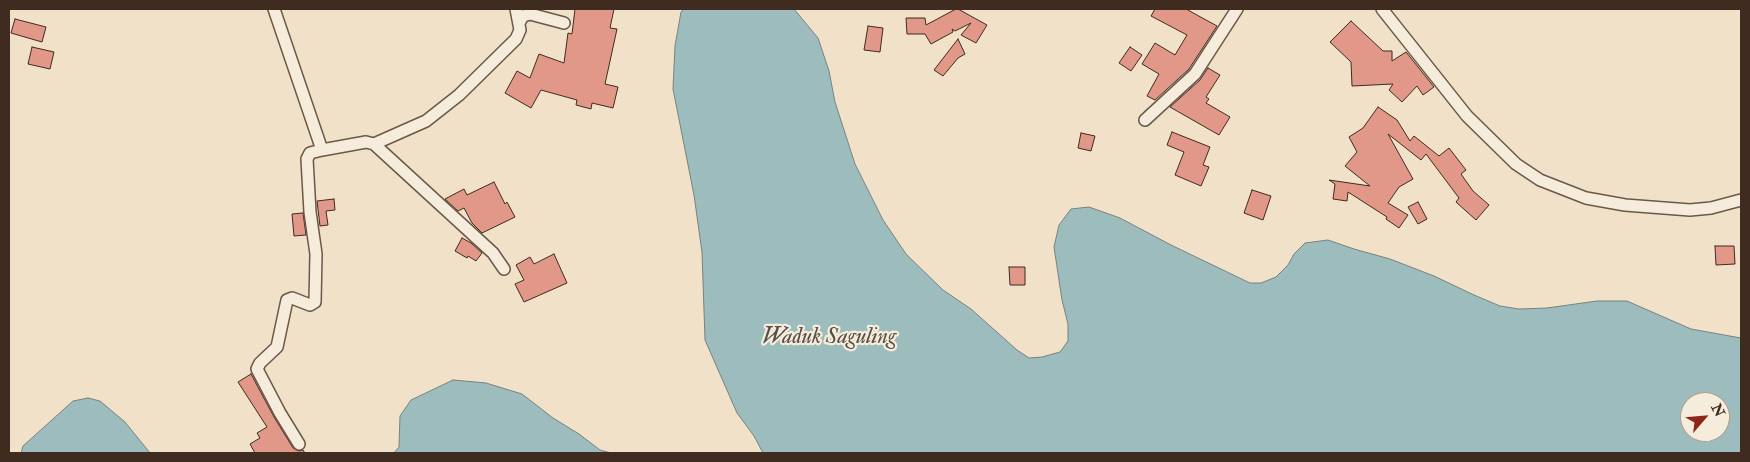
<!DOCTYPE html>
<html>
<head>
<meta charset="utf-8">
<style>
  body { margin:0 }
  #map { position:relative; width:1750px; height:462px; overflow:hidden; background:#f0e1c8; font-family:"IM FELL Double Pica",serif }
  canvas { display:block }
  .frame { position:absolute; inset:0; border:10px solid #3f2b1f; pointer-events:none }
  .north { position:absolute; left:1680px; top:392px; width:50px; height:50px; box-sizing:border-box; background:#f5ecdb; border:1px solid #ac9f90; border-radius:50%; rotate:63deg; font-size:14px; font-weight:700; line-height:20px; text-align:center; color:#3f2b1f }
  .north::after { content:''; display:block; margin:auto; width:18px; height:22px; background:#8f2418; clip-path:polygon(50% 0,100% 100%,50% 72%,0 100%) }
</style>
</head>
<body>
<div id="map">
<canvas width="1750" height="462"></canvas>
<div class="frame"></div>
<div class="north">N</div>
</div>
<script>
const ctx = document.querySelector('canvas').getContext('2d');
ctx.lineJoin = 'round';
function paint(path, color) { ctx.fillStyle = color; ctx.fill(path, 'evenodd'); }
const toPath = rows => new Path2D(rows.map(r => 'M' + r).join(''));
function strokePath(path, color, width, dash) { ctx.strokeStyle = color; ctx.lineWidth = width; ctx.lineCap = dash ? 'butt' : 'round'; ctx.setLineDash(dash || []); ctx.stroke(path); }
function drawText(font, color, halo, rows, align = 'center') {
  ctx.font = font + ' "IM FELL Double Pica",serif'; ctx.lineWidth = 4.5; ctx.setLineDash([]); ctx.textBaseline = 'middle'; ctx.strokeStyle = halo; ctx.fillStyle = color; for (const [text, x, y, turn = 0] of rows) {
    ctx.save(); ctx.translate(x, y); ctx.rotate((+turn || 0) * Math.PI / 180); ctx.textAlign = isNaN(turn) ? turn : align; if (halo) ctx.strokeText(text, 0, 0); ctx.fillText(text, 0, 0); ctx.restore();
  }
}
const water = toPath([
  [684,9,794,9,818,38,829,71,835,102,855,164,883,220,906,254,943,290,971,309,1017,350,1029,358,1042,357,1060,352,1068,341,1068,324,1062,300,1054,247,1059,225,1071,209,1089,207,1120,218,1171,245,1250,283,1261,283,1276,277,1288,265,1294,254,1305,243,1328,240,1354,249,1390,259,1434,276,1474,295,1500,306,1519,309,1547,308,1597,301,1627,301,1691,329,1741,338,1741,453,763,453,754,436,737,413,705,340,702,252,694,195,673,89,675,46,681,12,684,9],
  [1690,402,1720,402,1720,432,1690,432,1690,402],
  [453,380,486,383,522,394,553,418,579,434,600,450,611,453,394,453,399,447,400,416,411,400,453,380],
  [88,398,100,401,125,422,150,453,21,453,23,446,73,401,88,398]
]);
paint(water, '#9dbcbe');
strokePath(water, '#77827e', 1);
const building = toPath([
  [575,9,614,9,610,28,617,29,605,84,618,87,613,108,592,103,591,109,576,105,577,100,541,90,531,108,505,93,517,71,530,78,539,54,564,63,568,33,572,34,575,9],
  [956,9,958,9,987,25,976,43,961,35,971,23,955,31,952,29,953,32,931,44,925,34,907,34,906,18,925,18,926,25,956,9],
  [1155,9,1186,9,1217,26,1189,69,1155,100,1147,96,1159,74,1142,64,1155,43,1175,55,1187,35,1151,16,1155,9],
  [15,19,46,27,42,42,11,33,15,19],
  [1351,21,1383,51,1392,51,1392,61,1406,52,1434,87,1423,95,1417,86,1402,102,1389,90,1393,84,1352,86,1351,62,1330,42,1351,21],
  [868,26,883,28,880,52,864,50,868,26],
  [958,39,965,54,958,58,943,76,934,70,958,39],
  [32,47,54,52,50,69,28,64,32,47],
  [1130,47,1142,55,1131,71,1119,63,1130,47],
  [1208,68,1220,75,1206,97,1209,99,1206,103,1230,117,1219,135,1170,107,1200,80,1208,68],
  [1378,107,1397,120,1410,141,1414,136,1439,156,1449,148,1466,170,1461,174,1473,191,1489,205,1476,220,1456,202,1459,198,1426,154,1421,160,1388,134,1413,179,1399,187,1388,203,1408,215,1399,228,1386,219,1387,217,1348,192,1347,201,1333,199,1335,184,1329,180,1370,186,1345,166,1357,152,1349,137,1363,128,1378,107],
  [1172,132,1210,147,1203,165,1209,167,1201,186,1175,175,1184,152,1167,145,1172,132],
  [1081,133,1095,136,1091,151,1078,148,1081,133],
  [494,182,505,204,507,202,515,217,482,233,472,223,464,208,458,211,445,199,464,189,467,195,494,182],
  [1252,190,1271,196,1263,220,1244,213,1252,190],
  [334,199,335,210,326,211,328,225,320,226,317,201,334,199],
  [1418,202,1427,219,1418,224,1408,207,1418,202],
  [303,213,306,235,294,236,292,214,303,213],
  [462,238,471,243,482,253,476,261,468,256,467,258,455,251,462,238],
  [1715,246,1734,246,1735,264,1716,265,1715,246],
  [554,254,567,283,524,302,515,284,524,280,516,265,530,257,534,264,554,254],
  [1009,267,1025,267,1025,285,1010,285,1009,267],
  [251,374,274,417,293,448,299,451,303,450,305,453,255,453,250,444,260,438,257,433,267,427,238,382,251,374]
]);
paint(building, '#e29888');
strokePath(building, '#3f2b1f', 1);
const minor = toPath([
  [274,9,322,150,310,153,307,159,310,212,316,254,315,302,310,305,292,298,287,300,277,347,260,363,257,369,280,413,299,444],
  [1382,9,1467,116,1516,164,1540,180,1586,198,1625,205,1690,210,1711,208,1741,200],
  [519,23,523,16,530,14,564,23],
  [1145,120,1195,74,1237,9],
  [374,144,426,121,459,95,516,39,520,30,516,9],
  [322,150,366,142,374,144,493,253,504,269]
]);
strokePath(minor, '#6b5849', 14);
strokePath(minor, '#f5ecdb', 11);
drawText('italic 22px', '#564f47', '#f5ecdb', [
  ["Waduk Saguling",829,338]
]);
</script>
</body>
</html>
